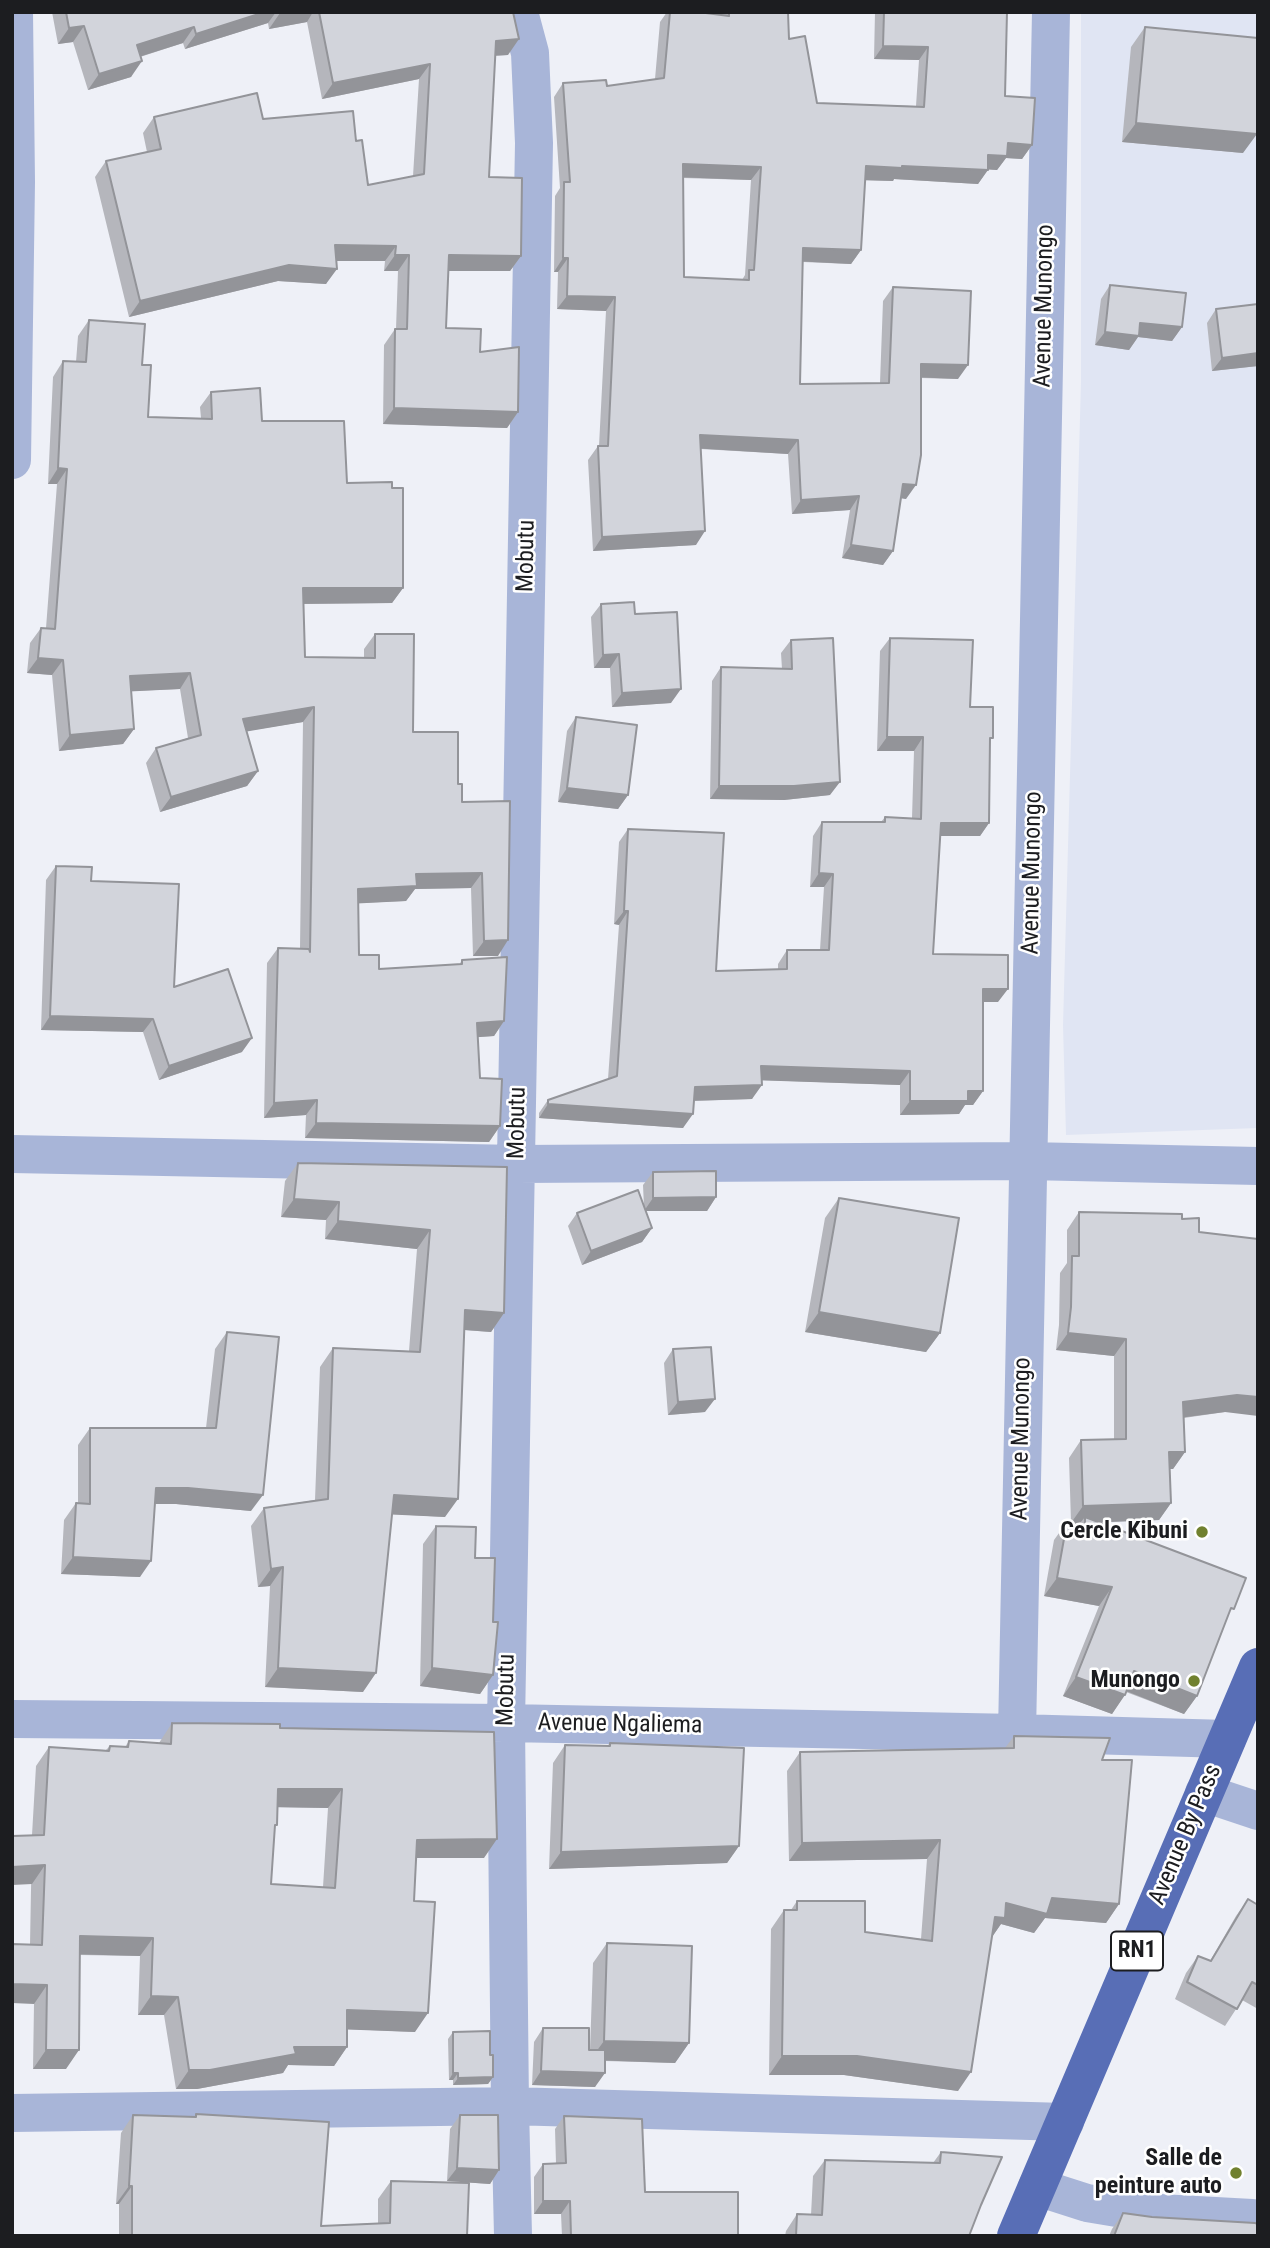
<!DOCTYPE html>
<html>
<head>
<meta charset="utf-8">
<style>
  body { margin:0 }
  #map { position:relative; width:1270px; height:2248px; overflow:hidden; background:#eef0f7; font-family:"Roboto Condensed",sans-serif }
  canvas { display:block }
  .frame { position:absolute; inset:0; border:14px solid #1c1d20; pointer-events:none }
</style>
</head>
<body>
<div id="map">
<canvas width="1270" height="2248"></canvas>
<div class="frame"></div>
</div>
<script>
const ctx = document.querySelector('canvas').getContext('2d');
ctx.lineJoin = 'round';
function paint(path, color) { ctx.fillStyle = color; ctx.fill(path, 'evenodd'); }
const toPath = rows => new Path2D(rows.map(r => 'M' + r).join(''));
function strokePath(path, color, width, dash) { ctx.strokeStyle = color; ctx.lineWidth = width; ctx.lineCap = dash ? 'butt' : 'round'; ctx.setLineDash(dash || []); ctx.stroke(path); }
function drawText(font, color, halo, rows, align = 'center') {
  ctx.font = font + ' "Roboto Condensed",sans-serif'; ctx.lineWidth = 5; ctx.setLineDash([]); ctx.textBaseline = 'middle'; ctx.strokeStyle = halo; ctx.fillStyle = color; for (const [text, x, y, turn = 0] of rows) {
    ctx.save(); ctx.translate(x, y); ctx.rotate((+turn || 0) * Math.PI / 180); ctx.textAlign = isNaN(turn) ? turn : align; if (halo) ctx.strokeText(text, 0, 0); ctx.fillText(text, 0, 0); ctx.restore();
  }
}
paint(toPath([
  [1081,12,1258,12,1258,1128,1066,1135,1063,1025,1081,382]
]), '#e0e5f3');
strokePath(toPath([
  [12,460,16,182,14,12],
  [12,1154,517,1164,1027,1161,1258,1166],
  [12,1719,506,1723,1017,1733,1227,1739],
  [1017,1733,1051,12],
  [1204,1793,1258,1811],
  [12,2113,510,2106,1065,2122],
  [1037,2187,1087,2203,1141,2212,1252,2218],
  [513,2236,510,2106,506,1723,534,143,530,53,519,12]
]), '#a8b5d8', 38);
strokePath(toPath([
  [1016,2236,1258,1667]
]), '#586eb6', 38);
paint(toPath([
  [52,12,513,12,508,55,495,56,489,177,521,256,510,271,448,271,446,328,480,352,518,412,507,428,383,424,384,345,395,329,396,329,398,271,384,271,385,261,336,261,326,284,278,281,129,317,95,177,106,161,147,152,143,133,154,117,263,119,356,141,368,185,413,176,419,79,322,99,307,22,269,29,268,23,185,49,183,43,140,57,131,77,88,90,73,42,58,44],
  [667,12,698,12,720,15,720,12,788,12,789,39,817,103,916,106,919,60,874,59,875,12,1007,12,1005,96,1032,145,1022,159,1006,158,997,170,988,169,978,184,894,179,893,181,865,180,861,250,851,264,803,262,800,384,880,383,883,301,893,287,958,379,921,378,906,499,901,498,893,551,883,565,842,558,850,510,792,514,788,454,701,449,696,545,593,551,588,460,598,446,599,446,606,311,557,309,558,272,554,272,555,196,560,188,554,97,563,83,607,86,655,79,660,22],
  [683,178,751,180,745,275,742,280,684,277],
  [1145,27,1243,153,1122,142,1131,47],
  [1110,285,1182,327,1172,341,1138,337,1129,350,1095,345,1101,299],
  [1216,309,1258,366,1212,371,1207,323],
  [89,320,142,365,148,417,201,418,200,407,211,392,262,421,347,483,392,488,403,588,392,603,303,604,305,657,364,658,364,649,375,634,413,732,458,784,462,802,510,801,498,956,473,956,471,888,415,889,406,901,358,903,359,955,379,969,459,965,462,960,504,1021,494,1036,478,1037,480,1078,500,1126,489,1142,305,1138,306,1115,264,1118,267,963,278,948,300,948,303,722,246,731,258,771,247,786,160,812,146,763,156,748,188,738,180,689,131,691,134,729,123,744,59,751,52,675,27,673,30,643,41,628,46,628,57,484,48,484,53,377,63,361,76,362,78,336],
  [601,604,635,614,671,703,612,707,610,668,594,668,591,617],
  [890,638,970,707,990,741,989,823,980,836,940,836,933,954,998,1002,983,1002,983,1091,973,1105,965,1105,959,1114,900,1115,900,1085,761,1080,752,1099,694,1101,683,1128,539,1118,539,1113,548,1100,608,1079,619,925,614,924,619,842,628,829,716,971,778,970,778,964,787,950,820,950,824,887,810,887,813,836,822,822,881,822,885,817,912,818,914,751,877,751,880,651],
  [791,640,830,795,784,800,710,799,712,681,721,667,782,669,781,653],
  [576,717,628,795,618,809,558,802,567,731],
  [56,866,91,881,174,987,242,1052,159,1080,143,1032,41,1030,46,880],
  [298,1163,507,1167,504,1313,491,1332,464,1330,445,1517,392,1514,363,1692,265,1687,270,1586,258,1587,251,1526,264,1508,315,1500,320,1367,333,1348,409,1351,417,1249,325,1239,326,1220,281,1217,285,1181],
  [653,1172,716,1197,707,1211,645,1211,652,1228,642,1242,582,1265,568,1226,577,1213,644,1207,643,1185],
  [839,1198,940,1333,926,1352,805,1332,825,1218],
  [1079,1212,1182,1219,1199,1232,1225,1412,1184,1418,1185,1452,1173,1469,1170,1469,1171,1503,1159,1520,1100,1522,1226,1620,1197,1696,1184,1714,1126,1692,1112,1714,1063,1696,1099,1606,1044,1596,1054,1540,1067,1522,1071,1522,1069,1458,1081,1440,1114,1439,1114,1356,1056,1350,1059,1325,1060,1273,1067,1263,1067,1230],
  [227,1332,251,1511,176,1504,155,1504,140,1577,61,1574,64,1520,76,1503,78,1503,78,1445,90,1428,206,1428,215,1349],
  [673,1349,705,1412,668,1415,664,1363],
  [436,1526,475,1558,493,1622,493,1675,480,1694,420,1686,423,1544],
  [172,1723,280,1728,484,1858,416,1858,414,1901,415,2032,347,2029,347,2047,334,2066,288,2065,283,2073,197,2089,176,2089,164,2015,138,2015,140,1956,80,1955,66,2069,33,2069,34,2004,30,1945,32,1835,36,1766,49,1747,106,1750,110,1746,125,1747,129,1741,159,1743],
  [277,1807,328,1808,323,1887,271,1884,274,1828],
  [1014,1736,1102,1760,1119,1904,1106,1923,1045,1918,1034,1933,1001,1924,992,1937,958,2091,844,2075,769,2075,771,1929,784,1910,791,1910,797,1901,865,1932,921,1939,927,1859,789,1861,787,1771,800,1752,1005,1748],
  [610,1743,739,1846,727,1863,549,1869,553,1763,565,1745,607,1746],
  [1248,1899,1258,1905,1258,2009,1242,2000,1225,2026,1175,1999,1186,1973,1198,1956,1210,1961,1236,1916],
  [607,1943,689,2043,675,2063,605,2061,595,2087,532,2085,534,2042,543,2028,590,2050,593,1963],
  [453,2032,490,2055,493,2077,488,2084,453,2085,453,2080,449,2080,448,2039],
  [196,2114,321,2226,378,2223,378,2199,391,2181,467,2236,119,2236,119,2204,116,2204,121,2133,133,2115,194,2117],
  [460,2115,499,2170,490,2184,447,2181,450,2129],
  [564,2116,645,2192,738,2236,562,2236,561,2214,534,2214,534,2177,543,2164,556,2163,555,2129],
  [941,2152,981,2205,969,2236,785,2236,786,2231,797,2214,811,2215,813,2176,825,2160,933,2163],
  [1123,2213,1152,2217,1258,2236,1109,2236,1112,2229]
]), '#b5b6bc');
paint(toPath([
  [265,12,276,12,268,23,185,49,196,34],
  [286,12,313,12,307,22,269,29,280,13],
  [84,26,73,42,58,44,69,28],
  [194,27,183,43,126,61,137,45],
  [519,39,508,55,485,56,496,41],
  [883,46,928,47,919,60,874,59],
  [142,61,131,77,88,90,99,74],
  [430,64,419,79,322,99,333,83],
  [1136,123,1257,134,1243,153,1122,142],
  [1008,143,1032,145,1022,159,1006,158,997,170,979,169,988,155],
  [683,164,761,167,751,180,674,177],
  [866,166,902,166,988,170,978,184,894,179,893,181,856,180],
  [335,245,396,246,385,261,324,261],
  [803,248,861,250,851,264,793,261],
  [395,255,409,255,398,271,384,271],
  [449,255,521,256,510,271,438,271],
  [563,258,568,258,558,272,554,272],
  [289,265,337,269,326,284,278,281,129,317,140,301],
  [567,296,615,297,606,311,557,309],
  [1140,323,1182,327,1172,341,1138,337,1129,350,1095,345,1105,332],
  [1258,353,1258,366,1212,371,1222,358],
  [921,364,968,365,958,379,911,377],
  [394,408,518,412,507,428,383,424],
  [700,435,798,440,788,454,691,448],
  [58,468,67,469,57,484,48,484],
  [903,484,916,485,906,499,894,497],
  [859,496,850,510,792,514,801,500],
  [705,531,696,545,593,551,602,537],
  [851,545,893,551,883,565,842,558],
  [303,588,403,588,392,603,292,604],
  [619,654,610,668,594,668,603,655],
  [38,658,63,660,52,675,27,673],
  [190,673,180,689,119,692,130,676],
  [681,689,671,703,612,707,622,693],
  [314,707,303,722,232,734,243,719],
  [134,729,123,744,59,751,70,735],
  [887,737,923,737,914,751,877,751],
  [258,771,247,786,160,812,171,797],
  [840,782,830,795,784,800,710,799,719,786],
  [567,788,628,795,618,809,558,802],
  [941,823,989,823,980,836,932,836],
  [482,873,471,888,415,889,406,901,347,904,358,889,416,874],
  [819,873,833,874,824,887,810,887],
  [624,911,628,911,619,925,614,924],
  [508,940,498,956,473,956,484,941],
  [983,989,1008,989,998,1002,974,1002],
  [50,1016,153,1019,143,1032,41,1030],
  [504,1021,494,1036,466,1038,477,1023],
  [252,1038,242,1052,159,1080,169,1066],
  [761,1066,910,1071,900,1085,751,1080],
  [762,1085,752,1099,685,1101,695,1087],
  [968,1091,983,1091,973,1105,965,1105,959,1114,900,1115,910,1101],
  [317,1100,306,1115,264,1118,274,1103],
  [548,1104,693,1114,683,1128,539,1118],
  [316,1123,500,1126,489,1142,305,1138],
  [716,1197,707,1211,644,1211,653,1198],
  [294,1199,339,1202,326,1220,281,1217],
  [338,1221,430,1230,417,1249,325,1239],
  [652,1228,642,1242,582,1265,591,1251],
  [465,1310,504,1313,491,1332,452,1329],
  [819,1312,940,1333,926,1352,805,1332],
  [1068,1333,1126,1339,1114,1356,1056,1350],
  [1237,1395,1258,1397,1258,1416,1225,1412,1171,1419,1183,1402],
  [715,1399,705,1412,668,1415,678,1402],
  [1169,1452,1185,1452,1173,1469,1157,1469],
  [156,1488,188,1488,263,1495,251,1511,176,1504,145,1504],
  [394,1495,458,1499,445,1517,381,1514],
  [1171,1503,1159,1520,1085,1523,1085,1517,1080,1523,1071,1523,1083,1506],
  [73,1557,151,1561,140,1577,61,1574],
  [283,1567,270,1586,258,1587,271,1569],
  [1057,1578,1112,1587,1099,1606,1044,1596],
  [278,1668,376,1673,363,1692,265,1687],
  [432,1668,493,1675,480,1694,420,1686],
  [1134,1671,1197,1696,1184,1714,1121,1689],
  [1076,1677,1125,1695,1112,1714,1063,1696],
  [278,1789,342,1789,328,1808,265,1807],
  [497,1839,484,1858,404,1858,417,1840],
  [940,1840,927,1859,789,1861,802,1843],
  [739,1846,727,1863,549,1869,561,1852],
  [45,1865,32,1884,12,1885,12,1867],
  [1052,1898,1119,1904,1106,1923,1045,1918,1034,1933,1001,1924,992,1937,995,1917,1006,1903],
  [80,1936,153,1938,140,1956,67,1954],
  [12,1984,47,1985,34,2004,12,2003],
  [151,1996,178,1997,164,2015,138,2015],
  [347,2010,428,2013,415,2032,334,2029],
  [604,2041,689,2043,675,2063,590,2060],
  [294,2047,347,2047,334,2066,288,2065,283,2073,197,2089,176,2089,189,2070],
  [46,2050,79,2050,66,2069,33,2069],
  [782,2056,857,2056,971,2072,958,2091,844,2075,769,2075],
  [541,2071,605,2073,595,2087,532,2085],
  [453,2073,458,2073,453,2080,449,2080],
  [493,2077,488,2084,453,2085,458,2078],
  [457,2168,499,2170,490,2184,447,2181],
  [129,2186,132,2186,119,2204,116,2204],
  [543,2201,570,2201,561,2214,534,2214]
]), '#939499');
const building = toPath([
  [66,12,265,12,196,34,194,27,137,45,142,61,99,74,84,26,69,28,66,12],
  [319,12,513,12,519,39,496,41,489,177,522,178,521,256,449,255,446,328,481,329,480,352,519,347,518,412,394,408,395,329,407,329,409,255,395,255,396,246,335,245,337,269,289,265,140,301,106,161,161,149,154,117,257,93,263,119,353,111,356,141,362,140,368,185,424,174,430,64,333,83,319,12],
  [670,12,698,12,729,16,729,12,788,12,789,39,805,36,817,103,924,107,928,47,883,46,884,12,1007,12,1005,96,1035,98,1032,145,1008,143,1007,156,988,155,988,170,902,166,902,168,866,166,861,250,803,248,800,384,889,383,893,287,971,291,968,365,921,364,921,455,916,485,903,484,893,551,851,545,859,496,801,500,798,440,700,435,705,531,602,537,598,446,608,446,615,297,567,296,568,258,563,258,564,182,570,182,563,83,606,80,607,86,664,78,670,12],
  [683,164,761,167,754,270,749,270,749,280,684,277,683,164],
  [1145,27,1258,38,1257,134,1136,123,1145,27],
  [1110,285,1186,293,1182,327,1140,323,1139,336,1105,332,1110,285],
  [1258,304,1258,353,1222,358,1216,309,1258,304],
  [89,320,145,324,142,365,151,365,148,417,212,419,211,392,260,388,262,421,344,421,347,483,392,482,392,488,403,488,403,588,303,588,305,657,375,658,375,634,414,634,413,732,458,732,458,784,462,784,462,802,510,801,508,940,484,941,482,873,416,874,417,886,358,889,359,955,379,955,379,969,462,964,462,960,507,957,504,1021,477,1023,480,1078,502,1079,500,1126,316,1123,317,1100,274,1103,278,948,309,949,310,952,314,707,243,719,258,771,171,797,156,748,201,735,190,673,130,676,134,729,70,735,63,660,38,658,41,628,55,629,67,469,58,468,63,361,86,362,89,320],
  [634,602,635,614,677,612,681,689,622,693,619,654,603,655,601,604,634,602],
  [833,638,840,782,794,786,719,786,721,667,792,669,791,640,833,638],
  [890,638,973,640,970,707,993,707,993,738,990,738,989,823,941,823,933,954,1008,955,1008,989,983,989,983,1091,968,1091,968,1101,910,1101,910,1071,761,1066,762,1085,695,1087,693,1114,548,1104,548,1100,617,1076,628,911,624,911,628,829,724,833,716,971,787,969,787,950,829,950,833,874,819,873,822,822,885,822,885,817,921,819,923,737,887,737,890,638],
  [576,717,637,725,628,795,567,788,576,717],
  [56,866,92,867,91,881,179,884,174,987,228,969,252,1038,169,1066,153,1019,50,1016,56,866],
  [298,1163,507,1167,504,1313,465,1310,458,1499,394,1495,376,1673,278,1668,283,1567,271,1569,264,1508,328,1499,333,1348,420,1352,430,1230,338,1221,339,1202,294,1199,298,1163],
  [716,1171,716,1197,653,1198,653,1172,716,1171],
  [638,1190,652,1228,591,1251,577,1213,638,1190],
  [839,1198,959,1218,940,1333,819,1312,839,1198],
  [1079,1212,1182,1214,1182,1219,1199,1218,1199,1232,1258,1239,1258,1397,1237,1395,1183,1402,1185,1452,1169,1452,1171,1503,1083,1506,1081,1440,1126,1439,1126,1339,1068,1333,1071,1307,1072,1256,1079,1256,1079,1212],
  [227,1332,279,1337,263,1495,188,1488,156,1488,151,1561,73,1557,76,1503,90,1504,90,1428,216,1428,227,1332],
  [711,1347,715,1399,678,1402,673,1349,711,1347],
  [1085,1517,1246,1578,1234,1609,1231,1608,1197,1696,1134,1671,1125,1695,1076,1677,1112,1587,1057,1578,1067,1522,1085,1525,1085,1517],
  [436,1526,476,1527,475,1558,495,1558,493,1622,498,1622,493,1675,432,1668,436,1526],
  [172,1723,280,1724,280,1728,494,1732,497,1839,417,1840,414,1901,435,1902,428,2013,347,2010,347,2047,294,2047,296,2054,210,2070,189,2070,178,1997,151,1996,153,1938,80,1936,79,2050,46,2050,47,1985,12,1984,12,1944,42,1945,45,1865,12,1867,12,1836,44,1835,49,1747,109,1751,110,1746,128,1747,129,1741,171,1744,172,1723],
  [278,1789,342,1789,335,1888,271,1884,275,1825,277,1825,278,1789],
  [1014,1736,1110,1738,1102,1760,1132,1760,1119,1904,1052,1898,1047,1914,1006,1903,1005,1918,995,1917,971,2072,857,2056,782,2056,784,1910,797,1910,797,1901,865,1901,865,1932,932,1941,940,1840,802,1843,800,1752,1014,1748,1014,1736],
  [610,1743,744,1748,739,1846,561,1852,565,1745,610,1746,610,1743],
  [1248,1899,1258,1905,1258,1985,1252,1982,1237,2009,1187,1982,1198,1956,1211,1961,1248,1899],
  [607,1943,692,1946,689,2043,604,2041,607,1943],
  [543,2028,589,2028,589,2050,605,2050,605,2073,541,2071,543,2028],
  [490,2031,490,2055,493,2055,493,2077,458,2078,458,2073,453,2073,453,2032,490,2031],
  [196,2114,329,2122,321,2226,390,2223,391,2181,469,2183,467,2236,132,2236,132,2186,129,2186,133,2115,196,2117,196,2114],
  [460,2115,498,2115,499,2170,457,2168,460,2115],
  [564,2116,642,2119,645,2192,738,2192,738,2236,571,2236,570,2201,543,2201,543,2164,566,2163,564,2116],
  [941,2152,1002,2157,981,2205,969,2236,796,2236,797,2214,822,2215,825,2160,940,2163,941,2152],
  [1123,2213,1152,2217,1255,2223,1258,2224,1258,2236,1114,2236,1123,2213]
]);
paint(building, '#d2d4db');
strokePath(building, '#939499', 2);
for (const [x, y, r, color] of [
  [1202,1532,7,"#71812f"],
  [1194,1681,7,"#71812f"],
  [1236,2173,7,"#71812f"]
]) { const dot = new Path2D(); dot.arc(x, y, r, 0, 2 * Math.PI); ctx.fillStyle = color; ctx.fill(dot); strokePath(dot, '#fff', 2.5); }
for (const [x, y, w] of [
  [1137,1951,52]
]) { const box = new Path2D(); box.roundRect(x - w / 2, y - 19.5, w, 39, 5); ctx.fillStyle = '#fff'; ctx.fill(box); strokePath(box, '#1c1d20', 2); }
drawText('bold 23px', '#1c1d20', null, [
  ["RN1",1137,1951]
]);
drawText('24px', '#1c1d20', '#fff', [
  ["Avenue Munongo",1045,306,-89],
  ["Mobutu",527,556,-89],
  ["Avenue Munongo",1033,873,-89],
  ["Mobutu",518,1123,-89],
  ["Avenue Munongo",1022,1439,-89],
  ["Mobutu",507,1690,-89],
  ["Avenue Ngaliema",620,1725,1],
  ["Avenue By Pass",1186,1835,-67]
]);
drawText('bold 24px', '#1c1d20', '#fff', [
  ["Cercle Kibuni",1188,1532],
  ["Munongo",1180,1681],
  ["Salle de",1222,2159],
  ["peinture auto",1222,2187]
], 'right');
</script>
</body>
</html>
